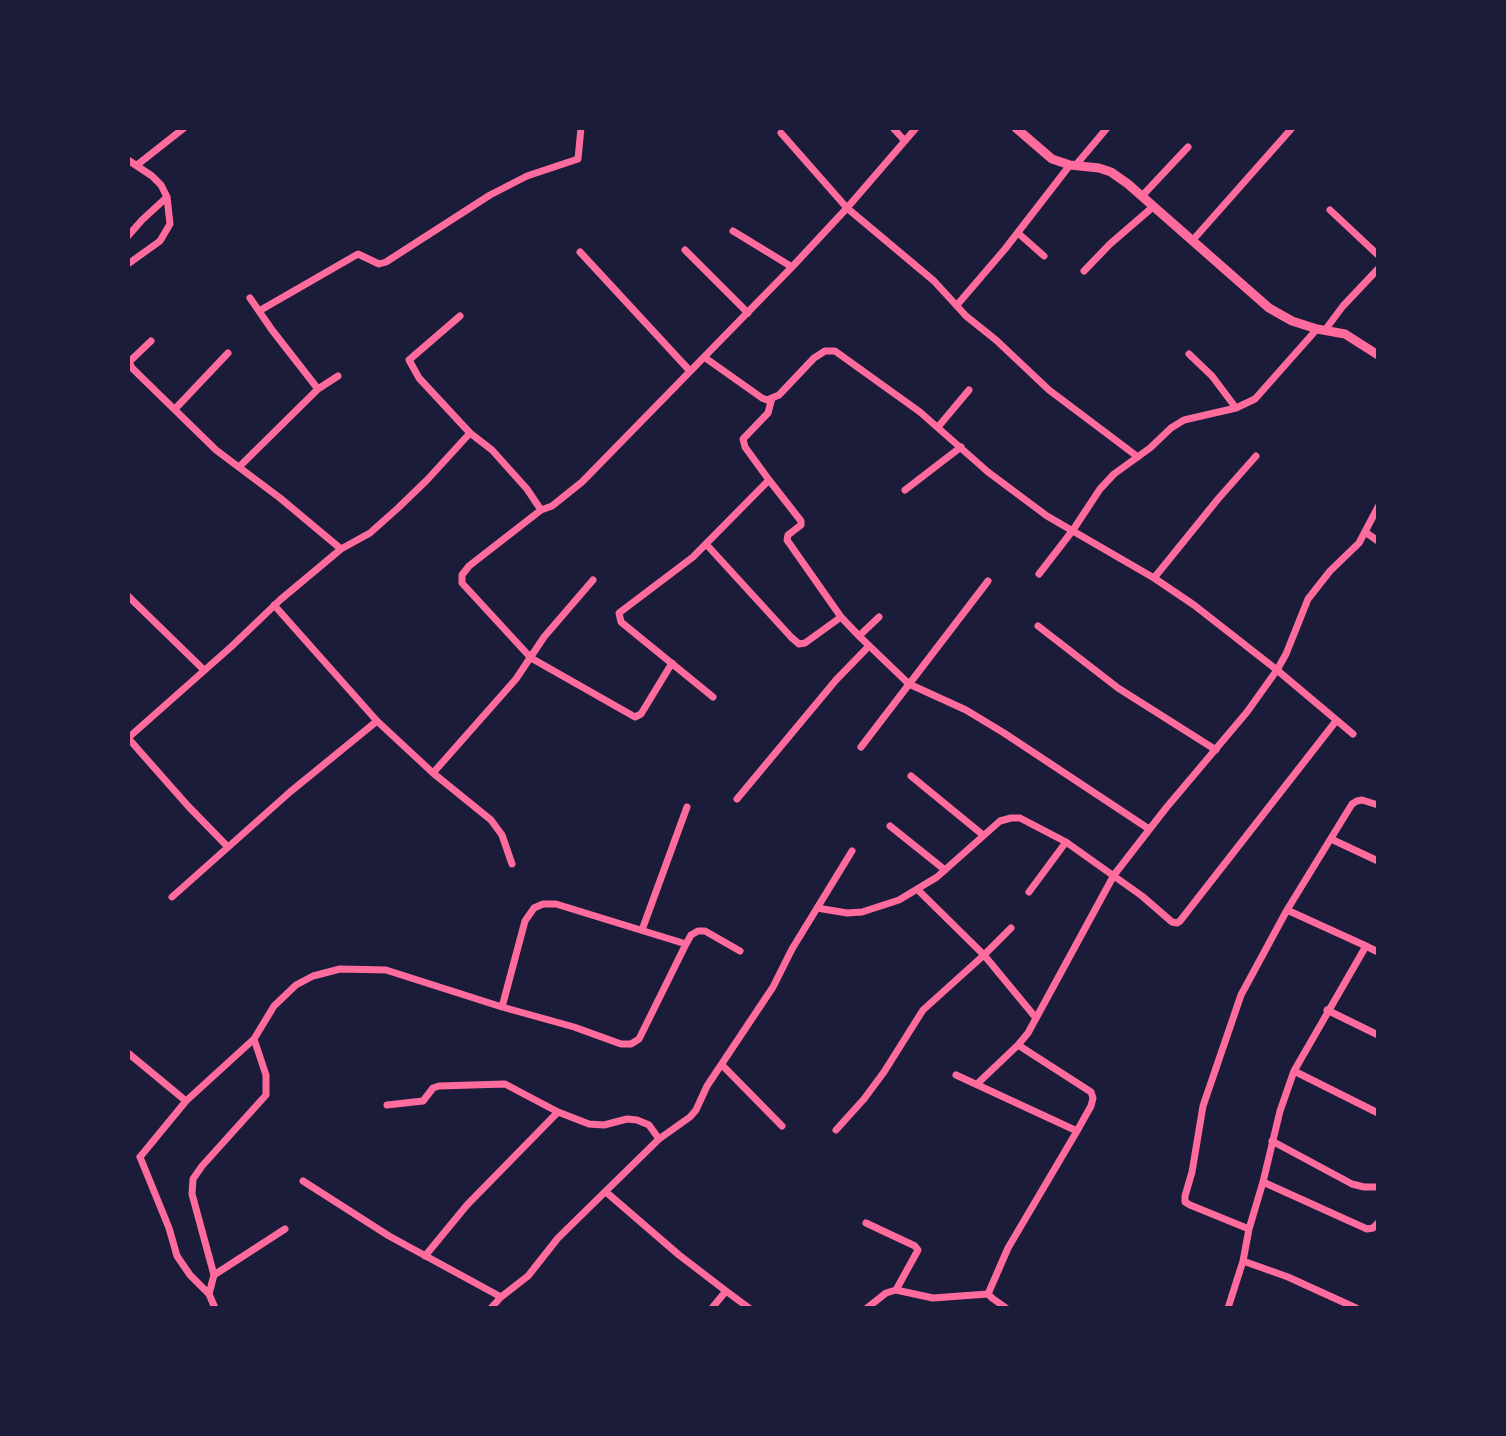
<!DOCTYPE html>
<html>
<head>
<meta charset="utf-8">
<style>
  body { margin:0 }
  #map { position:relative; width:1506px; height:1436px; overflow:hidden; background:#1b1b3a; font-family:Mulish,sans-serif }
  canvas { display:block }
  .frame { position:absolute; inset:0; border:130px solid #1b1b3a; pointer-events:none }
</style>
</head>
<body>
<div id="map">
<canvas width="1506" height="1436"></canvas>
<div class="frame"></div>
</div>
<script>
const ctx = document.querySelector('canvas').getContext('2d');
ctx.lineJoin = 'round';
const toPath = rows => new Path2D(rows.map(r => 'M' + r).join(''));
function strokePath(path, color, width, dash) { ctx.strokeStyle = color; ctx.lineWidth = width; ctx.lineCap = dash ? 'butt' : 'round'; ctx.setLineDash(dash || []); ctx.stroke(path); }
strokePath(toPath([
  [893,128,905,141],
  [781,133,847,208,934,281,966,316,996,340,1049,390,1138,457],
  [128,160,152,176,161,185,167,197,170,224,160,241,128,264],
  [137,165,184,128],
  [1075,166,1107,128],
  [1142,196,1188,147],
  [1330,210,1378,255],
  [733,231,792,267],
  [1018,233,1044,256],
  [128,236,142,220,167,197],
  [1192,241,1292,128],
  [685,250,748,313],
  [580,252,690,371],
  [1084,271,1110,244,1154,206],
  [957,305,1005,249,1070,165],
  [259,311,358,254,379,264,386,262,490,195,527,176,578,159,581,128],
  [460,316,409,360,419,378,470,433],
  [1325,330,1343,306,1378,269],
  [151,341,129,362,132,368,216,450,280,498,341,549],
  [1189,354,1212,376,1236,408],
  [704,357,762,398,767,400,779,395,814,358,825,351,835,351,920,412,988,472,1047,516,1154,578,1194,605,1277,670,1353,734],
  [318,389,338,376],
  [175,409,228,353],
  [938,427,969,390],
  [239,467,318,389,272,330,250,298],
  [769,480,801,521,801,525,788,535,787,540,841,617,859,636],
  [905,490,961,447],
  [541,510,469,566,462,575,462,583,531,658,635,717,641,714,672,663],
  [1365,532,1378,541],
  [706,544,791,637,799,644,805,643,841,617],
  [1039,574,1073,530,1100,489,1114,474,1150,448,1171,428,1184,420,1236,408,1255,399,1317,329],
  [1154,578,1218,499,1256,456],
  [128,596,204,670],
  [274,605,377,721,433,773,491,820,502,835,512,864],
  [879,617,859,636,909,684,966,710,1004,733,1149,829],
  [1038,626,1118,688,1216,750],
  [713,697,621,622,619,613,693,557,769,480,745,447,743,439,768,413,772,398],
  [861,747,988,581],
  [433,773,516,679,544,637,593,580],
  [911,776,983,835],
  [737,799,836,680,868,647],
  [890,826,945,870],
  [1331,839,1378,861],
  [227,846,188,806,128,738,232,646,280,600,341,549,370,533,398,508,427,480,470,433,492,450,527,489,541,510,552,506,582,482,792,267,847,208,916,128],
  [918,890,984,955,1036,1018],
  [1029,892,1066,842],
  [172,897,290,792,377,721],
  [817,908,847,913,862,912,899,900,937,877,1000,821,1011,818,1020,818,1066,842,1142,896,1172,922,1177,923,1180,921,1336,721],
  [642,930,687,807],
  [686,944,691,935,698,931,705,931,740,951],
  [1366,946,1378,952],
  [1327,1010,1378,1035],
  [128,1053,186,1101],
  [722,1065,782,1126],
  [1294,1071,1378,1113],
  [956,1075,1077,1131],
  [977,1084,1018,1045,1028,1033,1114,875,1166,808,1247,712,1277,670,1286,654,1308,599,1330,571,1359,543,1378,507],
  [387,1105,423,1101,433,1088,439,1086,505,1084,558,1112,589,1124,604,1125,627,1119,637,1120,649,1125,659,1139],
  [836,1130,864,1099,884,1072,923,1010,984,955,1011,928],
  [1272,1141,1352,1184,1364,1187,1378,1187],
  [140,1157,186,1101,254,1039,274,1006,296,985,313,976,340,969,386,970,502,1007,574,1027,621,1044,631,1044,639,1039,686,944,556,904,543,904,534,908,525,921,502,1007],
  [140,1157,169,1228,177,1256,190,1275,209,1294,215,1308],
  [303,1181,389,1236,501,1297],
  [1263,1182,1367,1229,1373,1228,1378,1223],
  [606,1192,679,1255,726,1291],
  [866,1223,915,1246,918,1250,896,1290],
  [1249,1229,1190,1205,1185,1202,1185,1196,1192,1172,1203,1106,1241,995,1287,910,1352,804,1357,801,1362,800,1378,805],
  [425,1256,467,1205,558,1112],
  [1243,1261,1288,1277,1356,1308],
  [214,1275,285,1229],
  [209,1294,214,1275,192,1194,193,1179,202,1166,266,1095,266,1075,254,1039],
  [988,1294,1008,1248,1077,1131,1091,1106,1093,1098,1091,1092,1018,1045],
  [491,1308,501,1297,528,1276,558,1238,659,1139,690,1117,696,1110,707,1086,773,987,792,949,852,851],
  [712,1308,726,1291,749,1308],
  [867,1308,886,1293,896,1290,933,1298,988,1294,992,1298,1006,1308],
  [1228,1308,1243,1261,1249,1229,1263,1182,1280,1111,1294,1071,1366,946,1287,910]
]), '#ff6b9d', 7);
strokePath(toPath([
  [1016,128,1052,159,1070,165,1099,168,1111,172,1128,184,1269,308,1292,321,1317,329,1345,334,1378,355]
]), '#ff6b9d', 9);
</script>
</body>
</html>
